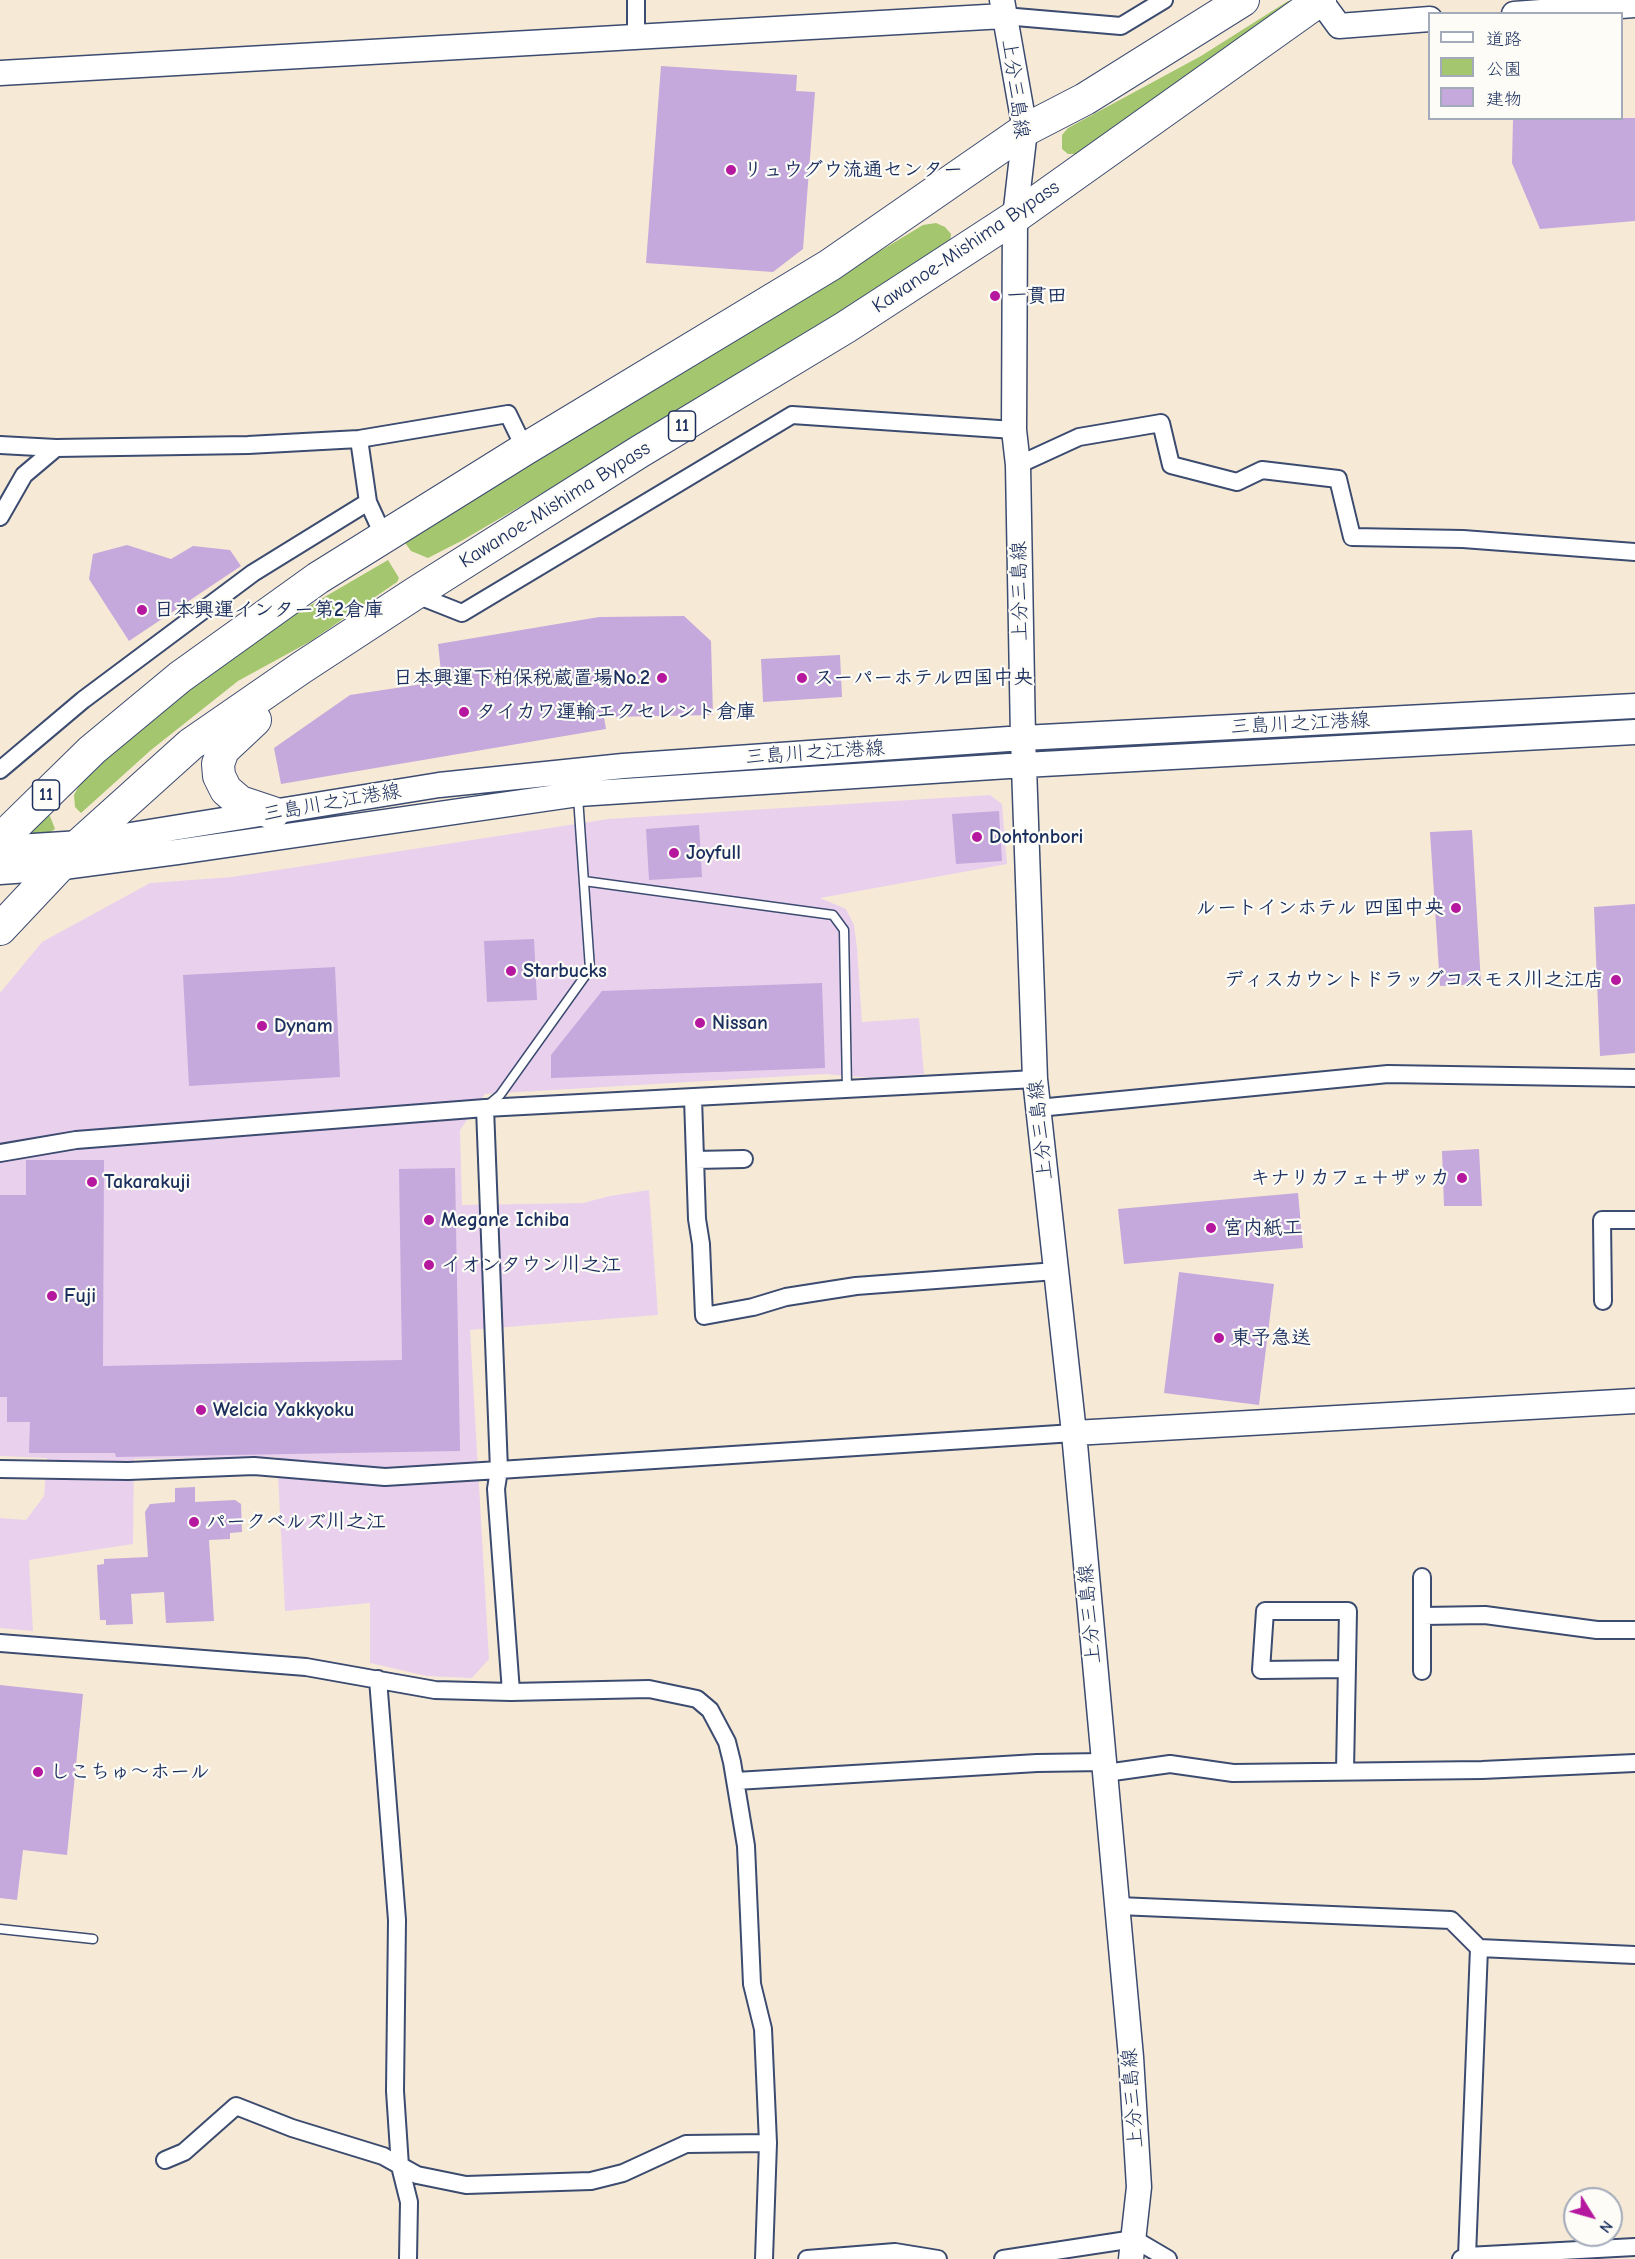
<!DOCTYPE html>
<html>
<head>
<meta charset="utf-8">
<style>
  body { margin:0 }
  #map { position:relative; width:1635px; height:2259px; overflow:hidden; background:#f6ead6; font-family:"Comic Neue","Klee One",sans-serif }
  canvas { display:block }
  .legend { position:absolute; left:1428px; top:12px; width:195px; height:108px; box-sizing:border-box; background:#fdfcf7; border:2px solid #a3aaba; margin:0; padding:8px 10px; list-style:none; font-size:18px; color:#1b2f5e }
  .legend li { display:flex; align-items:center; gap:12px; height:30px }
  .legend b { width:30px; border:2px solid #a3aaba }
  .north { position:absolute; left:1563px; top:2187px; width:60px; height:60px; box-sizing:border-box; background:#fdfcf7; border:2px solid #a3aaba; border-radius:50%; rotate:127deg; font-size:16px; font-weight:700; line-height:24px; text-align:center; color:#1b2f5e }
  .north::after { content:''; display:block; margin:auto; width:21px; height:27px; background:#b5179e; clip-path:polygon(50% 0,100% 100%,50% 72%,0 100%) }
</style>
</head>
<body>
<div id="map">
<canvas width="1635" height="2259"></canvas>
<ul class="legend">
<li><b style="height:8px;background:#fff"></b>道路</li>
<li><b style="height:16px;background:#a4c66e"></b>公園</li>
<li><b style="height:16px;background:#c5a8dc"></b>建物</li>
</ul>
<div class="north">N</div>
</div>
<script>
const ctx = document.querySelector('canvas').getContext('2d');
ctx.lineJoin = 'round';
function paint(path, color) { ctx.fillStyle = color; ctx.fill(path, 'evenodd'); }
const toPath = rows => new Path2D(rows.map(r => 'M' + r).join(''));
function strokePath(path, color, width, dash) { ctx.strokeStyle = color; ctx.lineWidth = width; ctx.lineCap = dash ? 'butt' : 'round'; ctx.setLineDash(dash || []); ctx.stroke(path); }
function drawText(font, color, halo, rows, align = 'center') {
  ctx.font = font + ' "Comic Neue","Klee One",sans-serif'; ctx.lineWidth = 4.5; ctx.setLineDash([]); ctx.textBaseline = 'middle'; ctx.strokeStyle = halo; ctx.fillStyle = color; for (const [text, x, y, turn = 0] of rows) {
    ctx.save(); ctx.translate(x, y); ctx.rotate((+turn || 0) * Math.PI / 180); ctx.textAlign = isNaN(turn) ? turn : align; if (halo) ctx.strokeText(text, 0, 0); ctx.fillText(text, 0, 0); ctx.restore();
  }
}
paint(toPath([
  [990,795,1002,804,1007,864,820,898,846,909,854,925,857,948,862,1022,919,1018,924,1074,873,1078,825,1074,485,1094,460,1130,462,1205,583,1203,610,1196,649,1190,658,1315,470,1330,489,1659,472,1678,427,1676,370,1663,370,1603,285,1611,277,1457,134,1459,133,1544,29,1560,33,1631,0,1628,0,1518,26,1520,44,1496,47,1458,0,1456,0,993,42,942,150,883,232,877,608,819]
]), '#e9d1ed');
paint(toPath([
  [1288,1,1292,1,1077,154,1068,154,1062,149,1062,135,1068,128,1201,56],
  [936,223,945,227,951,234,950,244,737,379,463,540,428,558,411,551,403,540,923,225],
  [388,560,399,578,397,582,311,641,238,681,151,750,81,813,75,807,74,795,83,778,212,671,280,623],
  [48,811,55,829,43,837,31,838,28,832]
]), '#a4c66e');
paint(toPath([
  [661,66,797,75,796,91,815,92,803,249,773,272,646,263],
  [1513,118,1635,118,1635,221,1540,229,1512,163],
  [127,545,171,559,193,546,230,550,241,566,129,641,89,579,93,554],
  [684,616,711,641,713,715,604,717,606,729,281,784,274,748,350,695,442,681,438,644,599,617],
  [840,655,842,697,763,702,761,659],
  [999,811,1002,861,956,864,952,814],
  [699,825,702,877,649,880,646,829],
  [1472,830,1481,984,1440,986,1430,832],
  [1635,904,1635,1053,1600,1056,1594,907],
  [534,939,537,1000,487,1002,484,941],
  [335,967,340,1077,189,1086,183,975],
  [822,983,825,1068,551,1078,551,1055,602,991],
  [1479,1149,1482,1206,1444,1206,1442,1151],
  [26,1160,104,1160,103,1366,402,1360,399,1169,455,1168,460,1451,116,1457,115,1453,29,1453,30,1422,7,1422,7,1397,0,1397,0,1195,26,1195],
  [1298,1193,1303,1248,1124,1264,1118,1209],
  [1179,1272,1274,1284,1259,1405,1164,1393],
  [195,1487,195,1502,235,1500,241,1504,242,1532,230,1533,230,1539,209,1540,214,1621,166,1623,164,1592,131,1594,133,1624,106,1625,106,1620,100,1620,97,1565,104,1564,104,1559,148,1557,145,1512,150,1504,175,1502,175,1488],
  [0,1685,83,1694,67,1855,23,1850,17,1900,0,1898]
]), '#c5a8dc');
const lane = toPath([
  [584,881,833,915,844,930,847,1089],
  [487,1106,500,1095,590,969,578,797],
  [0,1929,93,1939]
]);
const street = toPath([
  [636,0,636,36],
  [1004,16,1121,26,1164,0],
  [359,439,368,502,384,537],
  [0,445,56,448,248,445,359,439,508,414,525,449],
  [1018,465,1079,437,1161,423,1171,465,1237,482,1262,470,1338,479,1352,537,1463,539,1635,552],
  [0,517,24,475,56,448],
  [414,594,462,613,792,415,1014,430],
  [0,770,83,700,253,573,368,502],
  [693,1098,697,1219,701,1244,704,1316,753,1307,786,1297,856,1286,1056,1271],
  [1038,1108,1388,1074,1635,1078],
  [0,1153,76,1140,485,1108,1035,1079],
  [695,1160,744,1159],
  [1603,1301,1602,1220,1635,1220],
  [0,1469,128,1471,254,1466,385,1477,499,1470,485,1108],
  [1422,1577,1422,1671],
  [1423,1616,1485,1615,1597,1630,1635,1630],
  [0,1643,306,1667,435,1690,511,1692,649,1689,697,1699,710,1710,727,1742,732,1762,746,1846,752,1984,763,2029,768,2143,764,2259],
  [378,1679,397,1920,395,2091,400,2166,409,2202,408,2259],
  [511,1692,496,1489,499,1470,1074,1433],
  [1345,1771,1348,1611,1265,1611,1261,1670,1347,1669],
  [1106,1773,1170,1764,1233,1773,1482,1770,1635,1763],
  [736,1781,1037,1763,1103,1762],
  [1118,1906,1451,1920,1479,1948,1635,1955],
  [165,2160,184,2152,236,2106,292,2128,383,2156,417,2175,466,2185,591,2181,623,2173,686,2144,768,2143],
  [1467,2256,1479,1948],
  [807,2259,895,2252,938,2259],
  [1003,2259,1134,2239,1168,2259],
  [1461,2259,1467,2256,1635,2247]
]);
const secondary = toPath([
  [1002,0,1025,130,1015,217,1014,430,1018,465,1023,738,1035,1079,1074,1433,1131,2057,1139,2187,1131,2259],
  [1320,0,1339,26,1430,19],
  [1514,14,1635,5],
  [0,73,1004,16],
  [0,848,81,843,439,785,623,766,1023,738,1635,706],
  [0,872,56,868,177,852,578,794,1024,765,1635,732],
  [1074,1433,1635,1401]
]);
const highway = toPath([
  [255,720,223,750,218,764,219,776,226,790,240,802,273,813],
  [0,840,92,750,180,677,318,578,525,449,830,265,1025,130,1085,99,1243,0],
  [0,929,81,843,191,744,301,668,414,594,639,452,846,327,1015,217,1320,0]
]);
strokePath(lane, '#3c4b70', 11);
strokePath(street, '#3c4b70', 20);
strokePath(secondary, '#3c4b70', 27);
strokePath(highway, '#3c4b70', 34);
strokePath(lane, '#fff', 8);
strokePath(street, '#fff', 16);
strokePath(secondary, '#fff', 24);
strokePath(highway, '#fff', 32);
for (const [x, y, r, color] of [
  [731,170,6,"#b5179e"],
  [995,296,6,"#b5179e"],
  [142,610,6,"#b5179e"],
  [662,678,6,"#b5179e"],
  [802,678,6,"#b5179e"],
  [464,712,6,"#b5179e"],
  [977,837,6,"#b5179e"],
  [674,853,6,"#b5179e"],
  [1456,908,6,"#b5179e"],
  [511,971,6,"#b5179e"],
  [1616,980,6,"#b5179e"],
  [700,1023,6,"#b5179e"],
  [262,1026,6,"#b5179e"],
  [1462,1178,6,"#b5179e"],
  [92,1182,6,"#b5179e"],
  [429,1220,6,"#b5179e"],
  [1211,1228,6,"#b5179e"],
  [429,1265,6,"#b5179e"],
  [52,1296,6,"#b5179e"],
  [1219,1338,6,"#b5179e"],
  [201,1410,6,"#b5179e"],
  [194,1522,6,"#b5179e"],
  [38,1772,6,"#b5179e"]
]) { const dot = new Path2D(); dot.arc(x, y, r, 0, 2 * Math.PI); ctx.fillStyle = color; ctx.fill(dot); strokePath(dot, '#fdfcf7', 2); }
for (const [x, y, w] of [
  [682,426,27],
  [46,795,27]
]) { const box = new Path2D(); box.roundRect(x - w / 2, y - 15, w, 30, 4.5); ctx.fillStyle = '#fdfcf7'; ctx.fill(box); strokePath(box, '#1b2f5e', 1.5); }
drawText('bold 18px', '#1b2f5e', null, [
  ["11",682,426],
  ["11",46,795]
]);
drawText('20px', '#1b2f5e', '#fdfcf7', [
  ["上分三島線",1015,89,82],
  ["Kawanoe-Mishima Bypass",966,247,-34],
  ["Kawanoe-Mishima Bypass",555,505,-32],
  ["上分三島線",1020,591,-91],
  ["三島川之江港線",1300,724,-3],
  ["三島川之江港線",815,753,-4],
  ["三島川之江港線",332,803,-10],
  ["上分三島線",1041,1130,-96],
  ["上分三島線",1090,1614,-95],
  ["上分三島線",1133,2098,-94]
]);
drawText('bold 20px', '#1b2f5e', '#fdfcf7', [
  ["リュウグウ流通センター",743,170],
  ["一貫田",1007,296],
  ["日本興運インター第2倉庫",154,610],
  ["日本興運下柏保税蔵置場No.2",650,678,"right"],
  ["スーパーホテル四国中央",814,678],
  ["タイカワ運輸エクセレント倉庫",476,712],
  ["Dohtonbori",989,837],
  ["Joyfull",686,853],
  ["ルートインホテル 四国中央",1444,908,"right"],
  ["Starbucks",523,971],
  ["ディスカウントドラッグコスモス川之江店",1604,980,"right"],
  ["Nissan",712,1023],
  ["Dynam",274,1026],
  ["キナリカフェ＋ザッカ",1450,1178,"right"],
  ["Takarakuji",104,1182],
  ["Megane Ichiba",441,1220],
  ["宮内紙工",1223,1228],
  ["イオンタウン川之江",441,1265],
  ["Fuji",64,1296],
  ["東予急送",1231,1338],
  ["Welcia Yakkyoku",213,1410],
  ["パークベルズ川之江",206,1522],
  ["しこちゅ～ホール",50,1772]
], 'left');
</script>
</body>
</html>
